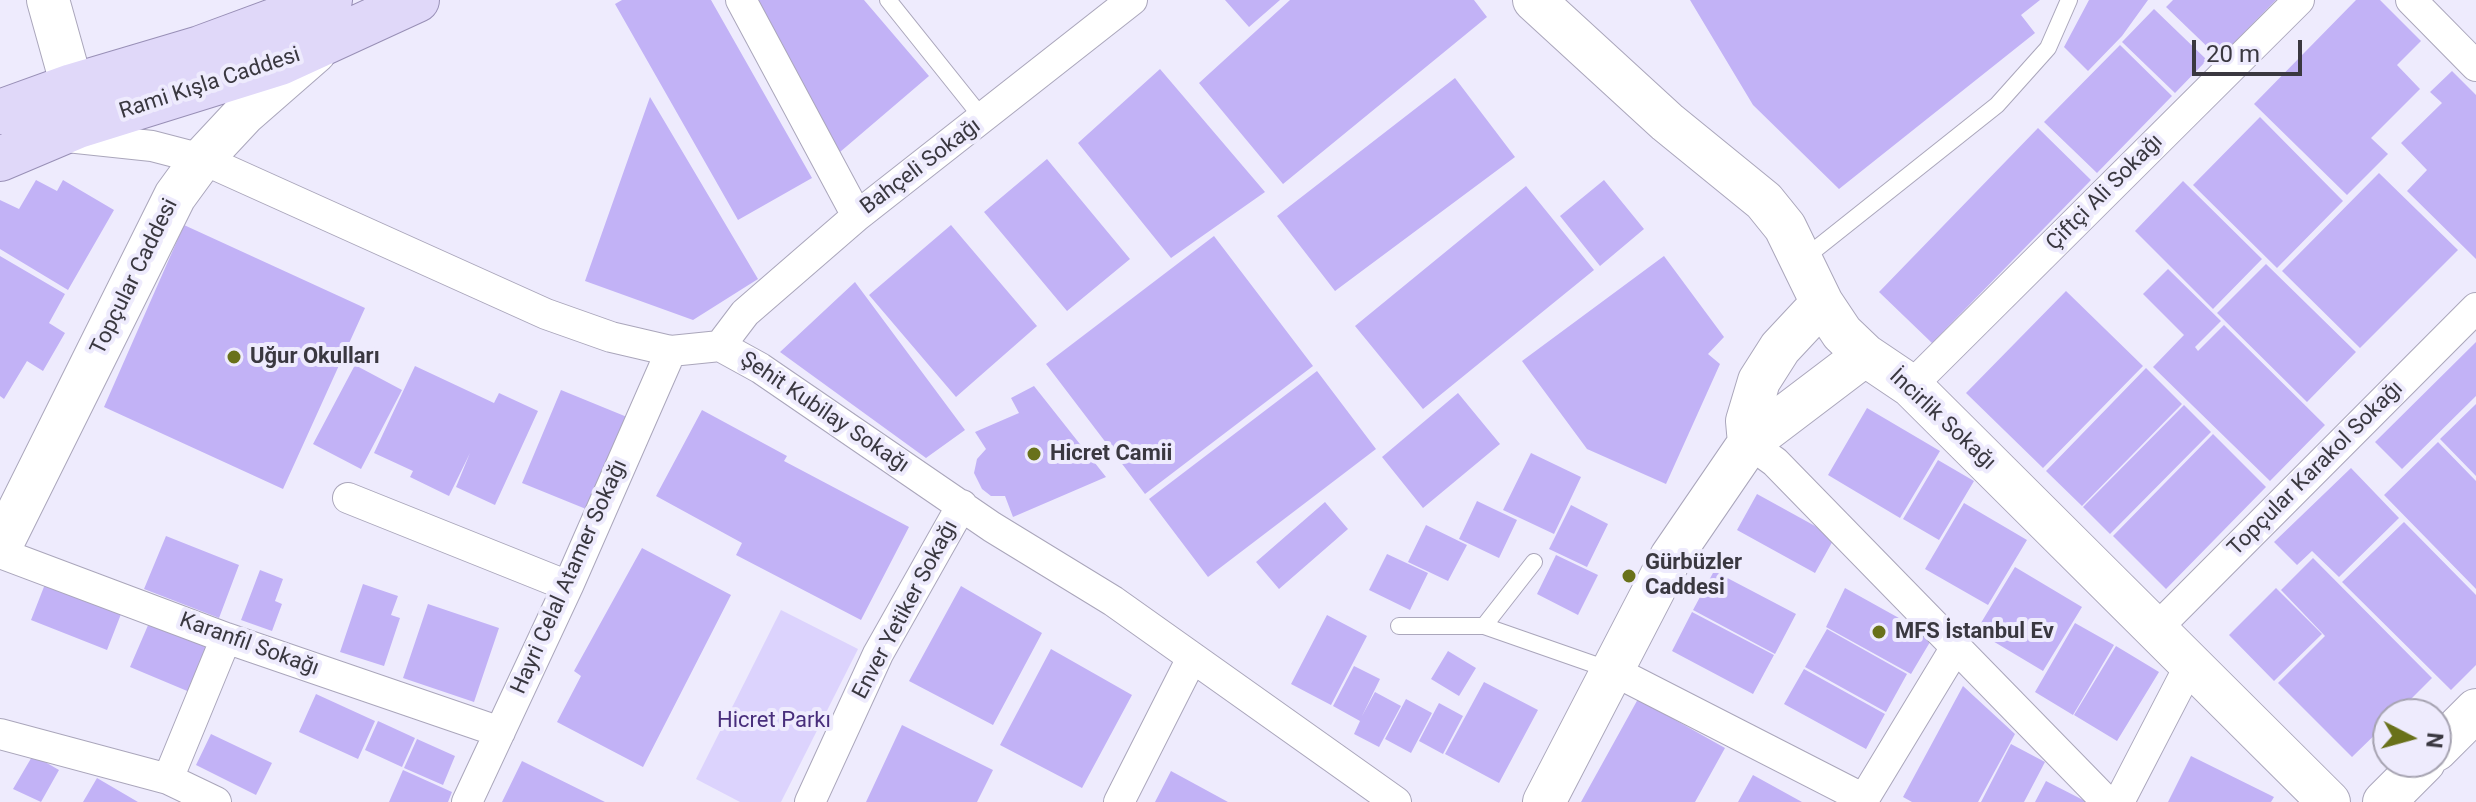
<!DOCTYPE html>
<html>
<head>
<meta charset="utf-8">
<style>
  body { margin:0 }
  #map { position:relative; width:2476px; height:802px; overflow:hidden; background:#eeebfd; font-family:Roboto,sans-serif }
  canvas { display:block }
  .north { position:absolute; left:2372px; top:698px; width:80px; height:80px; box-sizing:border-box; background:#eeebfd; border:2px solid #a6a3b1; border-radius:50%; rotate:96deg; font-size:22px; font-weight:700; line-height:32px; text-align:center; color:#3a3840 }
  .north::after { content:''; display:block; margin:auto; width:28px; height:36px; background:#69711a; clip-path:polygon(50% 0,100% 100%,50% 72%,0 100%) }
  .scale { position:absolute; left:2192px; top:40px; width:110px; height:36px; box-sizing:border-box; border:4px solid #3a3840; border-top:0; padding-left:10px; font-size:24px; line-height:28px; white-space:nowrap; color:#3a3840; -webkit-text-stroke:6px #eeebfd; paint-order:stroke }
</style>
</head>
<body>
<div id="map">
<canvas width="2476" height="802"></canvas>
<div class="north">N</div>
<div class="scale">20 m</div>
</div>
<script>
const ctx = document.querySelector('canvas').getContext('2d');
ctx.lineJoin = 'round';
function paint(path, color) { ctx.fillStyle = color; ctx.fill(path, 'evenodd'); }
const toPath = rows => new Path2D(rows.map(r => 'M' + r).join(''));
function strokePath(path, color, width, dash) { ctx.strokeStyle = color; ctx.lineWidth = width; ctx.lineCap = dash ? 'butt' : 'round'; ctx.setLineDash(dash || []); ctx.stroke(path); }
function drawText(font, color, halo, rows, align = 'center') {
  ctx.font = font + ' Roboto,sans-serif'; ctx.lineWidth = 8; ctx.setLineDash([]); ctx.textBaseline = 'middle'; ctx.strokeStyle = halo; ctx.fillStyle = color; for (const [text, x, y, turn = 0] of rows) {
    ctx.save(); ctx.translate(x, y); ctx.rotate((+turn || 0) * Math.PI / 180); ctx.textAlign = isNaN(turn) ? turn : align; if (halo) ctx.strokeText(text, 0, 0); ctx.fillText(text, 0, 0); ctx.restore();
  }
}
paint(toPath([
  [781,610,858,649,781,802,740,802,696,779]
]), '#dcd3fd');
paint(toPath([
  [622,0,711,0,812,178,738,220,615,4],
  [750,0,864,0,929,76,840,152],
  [1225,0,1280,0,1249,27],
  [1290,0,1474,0,1487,17,1283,184,1199,83],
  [1690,0,2040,0,2021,15,2035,33,1839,189,1753,105],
  [2089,0,2148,0,2122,36,2088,71,2064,47],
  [2173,0,2276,0,2219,58,2166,7],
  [2356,0,2380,0,2421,41,2397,65,2420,89,2371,138,2388,154,2347,195,2254,104],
  [2154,9,2207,60,2175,93,2122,42],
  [2120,45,2172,96,2097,173,2044,122],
  [1160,69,1265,192,1171,258,1078,143],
  [2452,71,2476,95,2476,259,2407,191,2427,170,2401,143,2442,103,2430,92],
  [1455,78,1515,157,1335,291,1277,216],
  [650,97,758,279,693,320,585,281],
  [2260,117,2343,201,2277,268,2193,185],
  [2038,128,2091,180,1932,343,1879,292],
  [1047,159,1130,259,1067,311,984,212],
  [2379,173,2458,250,2360,348,2282,271],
  [36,180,57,191,63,180,114,210,68,290,0,249,0,200,19,209],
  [1604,180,1644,229,1600,266,1560,216],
  [2183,181,2262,259,2213,309,2135,231],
  [1526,186,1594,270,1423,409,1355,326],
  [184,225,365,308,283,489,104,407],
  [951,225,1037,326,956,397,869,295],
  [1214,236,1313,366,1145,494,1046,364],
  [0,256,65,294,49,323,65,333,43,371,27,361,4,399,0,396],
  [1664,256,1724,337,1708,354,1720,364,1666,484,1587,449,1522,361],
  [2266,264,2356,352,2307,402,2217,313],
  [2168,269,2221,321,2195,347,2198,351,2224,325,2325,425,2270,481,2153,367,2184,335,2143,294],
  [855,282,965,430,926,458,780,352],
  [2066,291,2143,366,2043,468,1966,393],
  [2476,342,2476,396,2402,469,2375,442],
  [355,365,402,390,361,469,313,444],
  [415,366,494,403,499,393,538,411,495,505,456,487,470,453,449,496,410,477,413,471,374,453],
  [2146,368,2182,404,2082,506,2046,471],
  [1317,371,1376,449,1208,577,1149,499],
  [1034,386,1106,477,1013,517,1005,496,991,496,982,489,974,473,977,459,986,449,975,432,1019,413,1011,398],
  [561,390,627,417,586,509,522,483],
  [1458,393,1500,444,1423,508,1382,457],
  [2476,404,2476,476,2440,439],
  [2184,405,2211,432,2110,534,2083,507],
  [1867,408,1940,451,1900,518,1828,475],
  [702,410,787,456,784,461,909,527,861,620,736,555,742,543,656,496],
  [2213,434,2266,487,2166,589,2113,536],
  [2438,442,2476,481,2476,589,2384,495],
  [1531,453,1581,477,1554,534,1503,510],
  [1938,460,1974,481,1939,540,1903,519],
  [2351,468,2399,518,2339,577,2312,551,2297,565,2274,542],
  [1757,494,1835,537,1815,573,1737,530],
  [1477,501,1517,520,1499,558,1459,539],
  [1325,502,1348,529,1279,589,1256,562],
  [1964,503,2027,540,1988,605,1925,569],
  [1571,505,1608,524,1587,567,1549,549],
  [2404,522,2476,595,2476,665,2451,690,2342,582],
  [1426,525,1467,545,1448,581,1408,562],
  [166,536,239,565,219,618,144,589],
  [642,548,731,595,643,767,557,722,581,676,574,671],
  [1387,554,1428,573,1410,610,1369,590],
  [1556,555,1598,575,1578,615,1537,594],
  [2313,558,2432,678,2396,714,2388,714,2388,722,2352,757,2278,683,2325,636,2281,590],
  [2015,567,2082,607,2043,671,1976,631],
  [260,570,283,579,275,601,282,604,272,631,241,620],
  [1714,571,1796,614,1775,654,1693,610],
  [47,579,123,609,107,650,31,620],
  [363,584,398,596,391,615,400,618,384,666,340,652],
  [961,586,1042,633,993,725,909,681],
  [1845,588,1933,637,1911,674,1826,627],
  [2276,588,2322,634,2274,681,2229,635],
  [428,604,499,628,474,702,403,678],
  [1692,612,1774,655,1753,694,1672,651],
  [1327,615,1367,636,1331,705,1291,684],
  [149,623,211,649,192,693,130,667],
  [2075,623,2114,645,2073,715,2035,692],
  [1827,629,1907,674,1886,712,1805,667],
  [2116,646,2159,672,2117,741,2074,715],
  [1051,649,1132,695,1082,788,1000,745],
  [1448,651,1476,668,1459,696,1431,679],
  [1354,666,1380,679,1362,716,1375,692,1401,706,1379,747,1354,734,1360,721,1333,706],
  [1804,669,1885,714,1866,749,1784,704],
  [1484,682,1538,710,1499,783,1445,754],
  [1963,686,2015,734,1978,802,1912,802,1903,797],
  [316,694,375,721,358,759,299,732],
  [1406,699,1432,713,1411,753,1385,739],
  [1638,699,1725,748,1695,802,1581,802],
  [1439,703,1463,716,1443,754,1419,741],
  [378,721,415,738,402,767,365,750],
  [902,725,993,770,977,802,866,802],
  [211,734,272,763,256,795,196,765],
  [417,739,455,756,443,785,404,768],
  [2011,744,2045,762,2024,802,1981,802],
  [33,755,59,770,41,802,13,789],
  [2191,756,2274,797,2271,802,2168,802],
  [522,761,605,802,502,802],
  [403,770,452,792,448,802,389,802],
  [1171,771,1228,802,1155,802],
  [1753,775,1802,802,1738,802],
  [97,778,138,802,83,802],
  [2046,781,2087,802,2035,802]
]), '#c2b2f6');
const lane = toPath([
  [888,0,984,120],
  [1802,260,1997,105,2048,48,2069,0],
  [1399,626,1484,626,1610,670],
  [1484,626,1534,562]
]);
const street = toPath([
  [741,0,857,216],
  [2411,0,2476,66],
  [67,137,152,146,202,159,546,314,611,337,671,351,720,346,760,368,992,527,1113,601,1396,802],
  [720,346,745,313,857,216,1132,0],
  [1911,386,2299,0],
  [1749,443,1775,462,2107,802],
  [348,498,568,586],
  [0,553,226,638,500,732],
  [2156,629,2476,308],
  [1612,670,1864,799],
  [0,734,168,779,216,802],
  [168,779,226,638],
  [467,802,568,586,671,351],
  [810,802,878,654,962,505],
  [1119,802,1192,658],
  [1862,802,1956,647],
  [2119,802,2190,665]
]);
const secondary = toPath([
  [48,0,72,86],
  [1534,0,1667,122,1764,201,1785,227,1822,303,1842,333,1865,355,1911,386,2329,802],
  [1749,443,1747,421,1759,381,1780,348,1822,303],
  [0,548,175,196,202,159,244,114,315,52],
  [2436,750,2476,710],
  [1544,802,1671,557,1749,443,1865,355],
  [2384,802,2424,762]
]);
const primary = toPath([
  [0,112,72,86,200,48,330,0],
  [0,159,78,126,280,63,417,0]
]);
strokePath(lane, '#aaa6bb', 18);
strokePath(street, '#aaa6bb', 32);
strokePath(secondary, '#aaa6bb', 44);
strokePath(primary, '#988fb6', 46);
strokePath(lane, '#fff', 16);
strokePath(street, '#fff', 30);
strokePath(secondary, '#fff', 42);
strokePath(primary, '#e0d8f9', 44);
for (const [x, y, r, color] of [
  [234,357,8,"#69711a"],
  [1034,454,8,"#69711a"],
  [1629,576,8,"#69711a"],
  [1879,632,8,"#69711a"]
]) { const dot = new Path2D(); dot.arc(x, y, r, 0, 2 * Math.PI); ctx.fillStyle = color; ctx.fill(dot); strokePath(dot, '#eeebfd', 3); }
drawText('22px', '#3a3840', '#eeebfd', [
  ["Rami Kışla Caddesi",210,84,-18],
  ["Bahçeli Sokağı",921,167,-37],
  ["Çiftçi Ali Sokağı",2105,193,-45],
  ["Topçular Caddesi",135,277,-64],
  ["Şehit Kubilay Sokağı",824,413,34],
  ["İncirlik Sokağı",1942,420,43],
  ["Topçular Karakol Sokağı",2316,469,-45],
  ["Hayri Celal Atamer Sokağı",570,577,-66],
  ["Enver Yetiker Sokağı",906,610,-62],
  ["Karanfil Sokağı",249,645,20]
]);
drawText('bold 22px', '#3a3840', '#eeebfd', [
  ["Uğur Okulları",250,357],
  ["Hicret Camii",1050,454],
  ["Gürbüzler",1645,563],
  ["Caddesi",1645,588],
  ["MFS İstanbul Ev",1895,632]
], 'left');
drawText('22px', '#482e7b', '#eeebfd', [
  ["Hicret Parkı",774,721]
]);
</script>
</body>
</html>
